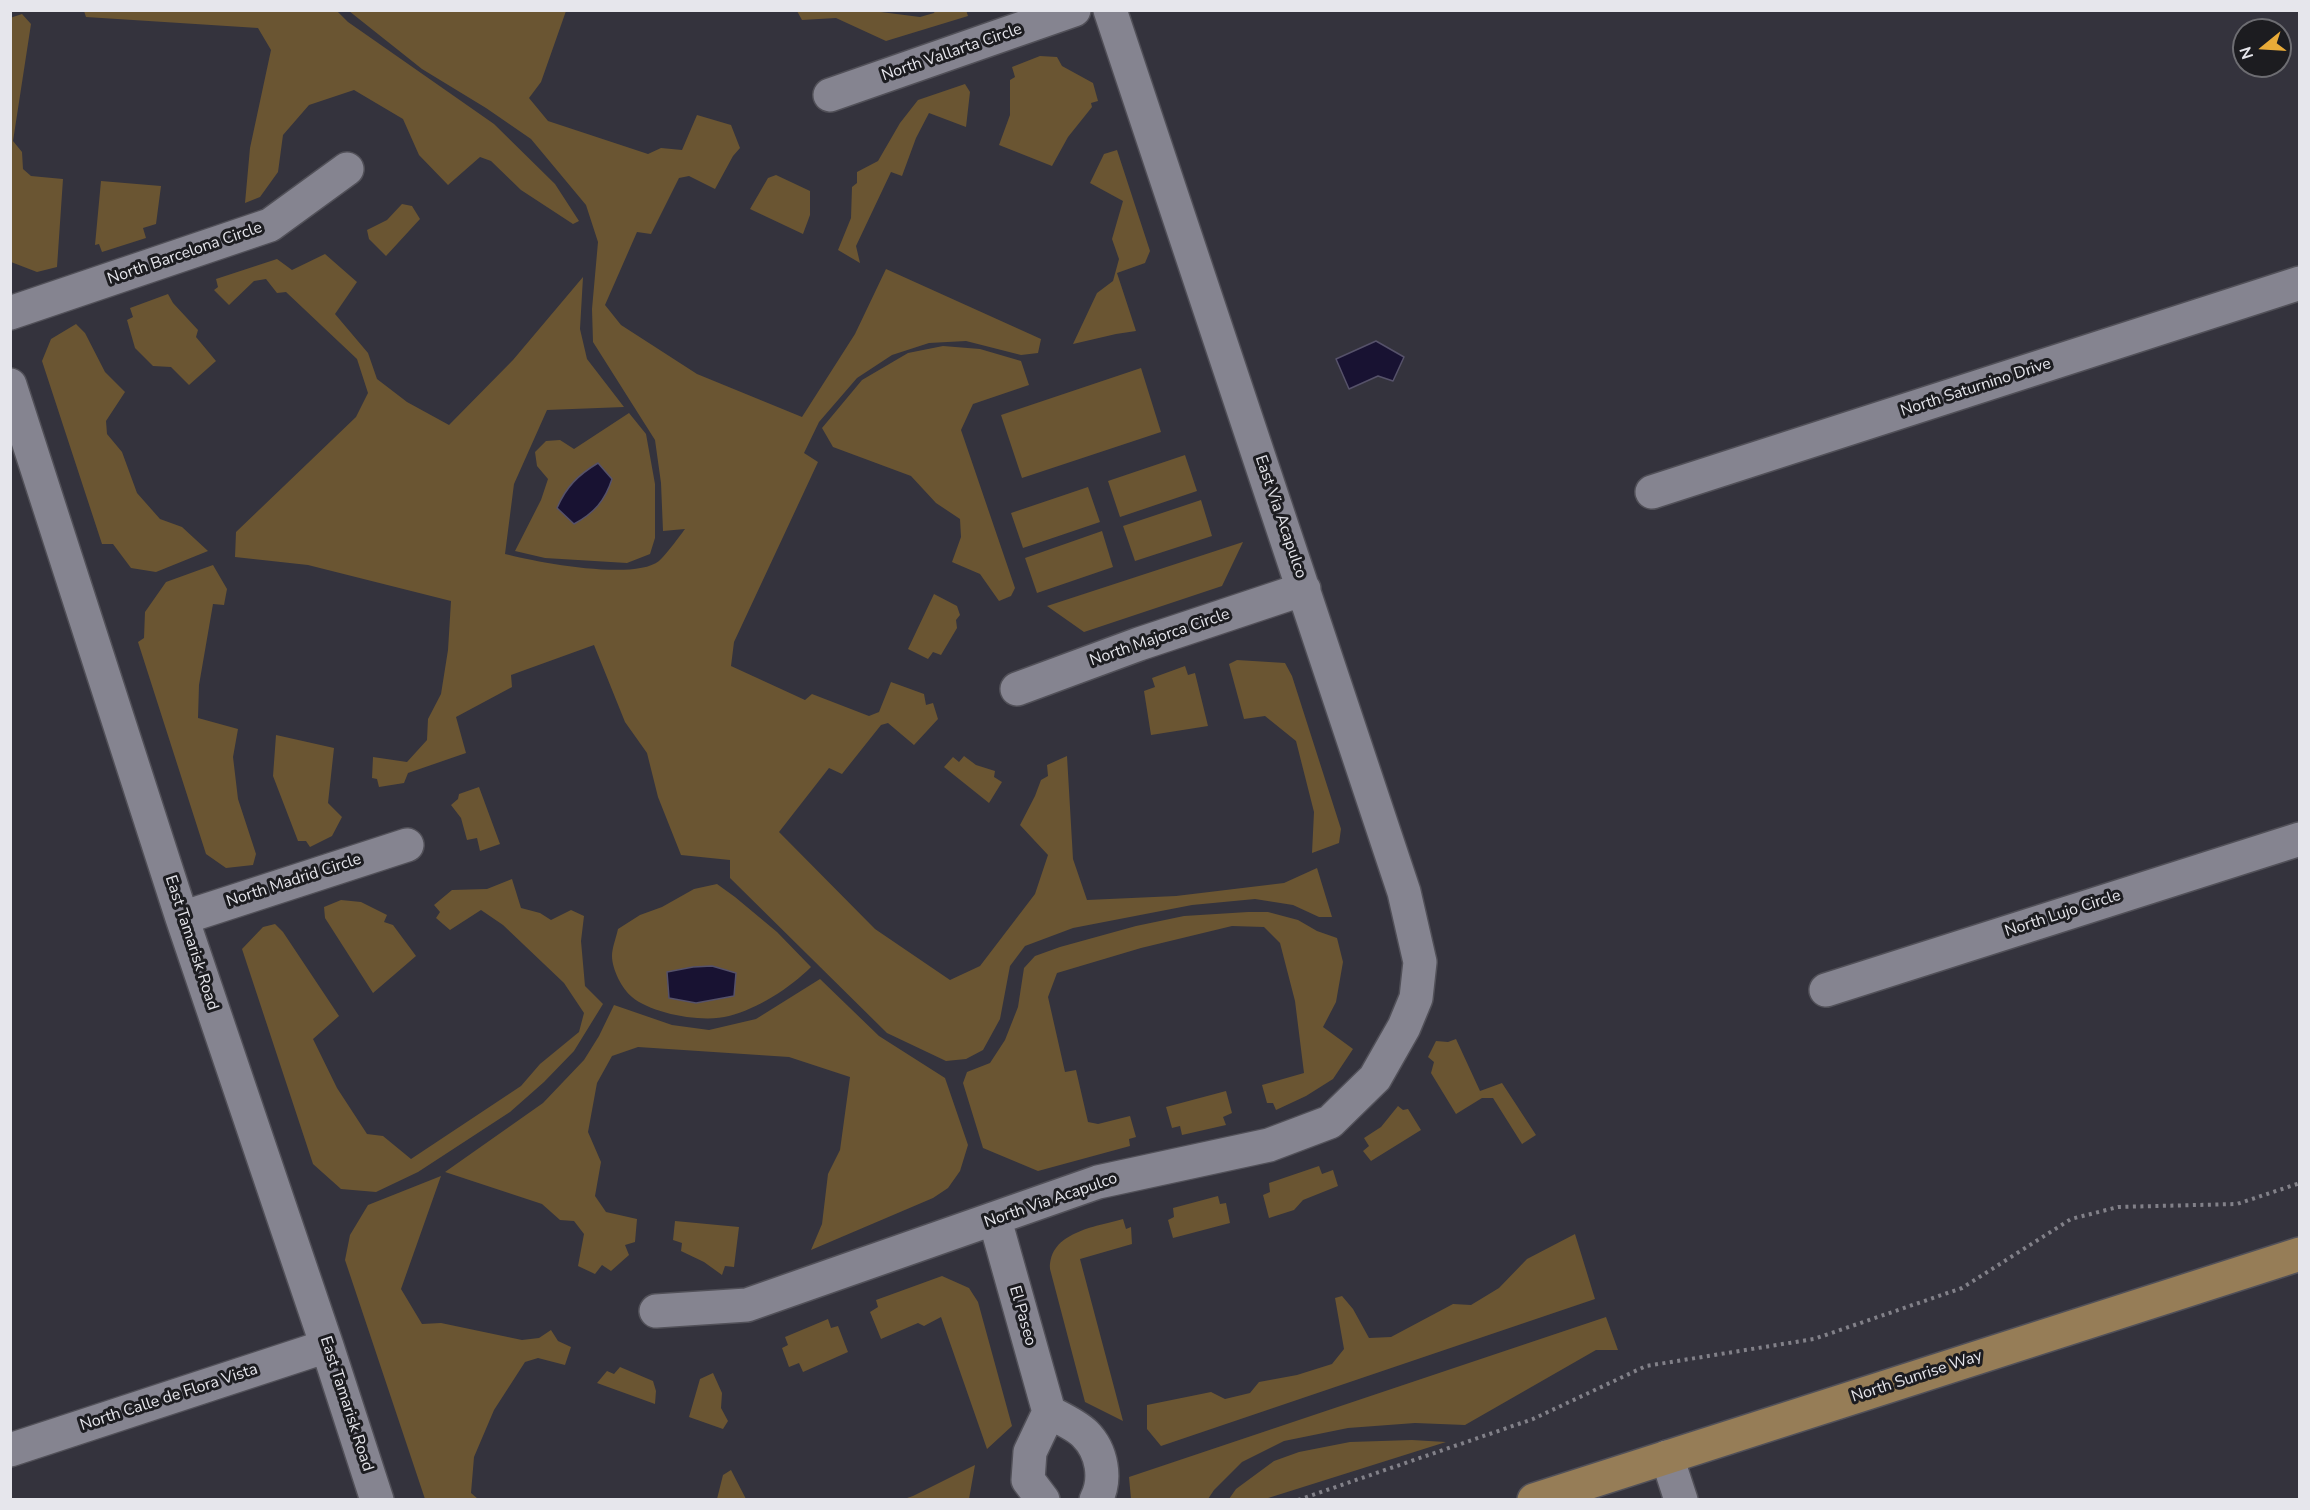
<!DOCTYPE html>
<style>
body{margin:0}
#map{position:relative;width:2310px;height:1510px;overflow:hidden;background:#34333d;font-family:"Nunito Sans",sans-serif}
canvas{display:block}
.frame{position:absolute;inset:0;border:12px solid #e6e6ec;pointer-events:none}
.north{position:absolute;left:2232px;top:18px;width:60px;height:60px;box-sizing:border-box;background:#1c1c20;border:2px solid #6d6d72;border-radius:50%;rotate:252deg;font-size:16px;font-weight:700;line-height:24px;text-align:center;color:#e6e6ec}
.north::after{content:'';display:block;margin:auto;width:21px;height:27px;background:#e9ab38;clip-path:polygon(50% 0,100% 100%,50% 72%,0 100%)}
</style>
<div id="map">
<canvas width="2310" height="1510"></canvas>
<div class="frame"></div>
<div class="north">N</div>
</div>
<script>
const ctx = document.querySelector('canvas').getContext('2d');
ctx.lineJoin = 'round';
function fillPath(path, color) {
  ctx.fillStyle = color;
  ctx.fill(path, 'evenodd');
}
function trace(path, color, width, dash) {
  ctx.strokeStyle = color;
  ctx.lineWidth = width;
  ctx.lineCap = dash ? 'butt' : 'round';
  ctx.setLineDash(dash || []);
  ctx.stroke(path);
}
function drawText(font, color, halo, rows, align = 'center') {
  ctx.font = font + ' "Nunito Sans",sans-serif';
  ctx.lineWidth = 6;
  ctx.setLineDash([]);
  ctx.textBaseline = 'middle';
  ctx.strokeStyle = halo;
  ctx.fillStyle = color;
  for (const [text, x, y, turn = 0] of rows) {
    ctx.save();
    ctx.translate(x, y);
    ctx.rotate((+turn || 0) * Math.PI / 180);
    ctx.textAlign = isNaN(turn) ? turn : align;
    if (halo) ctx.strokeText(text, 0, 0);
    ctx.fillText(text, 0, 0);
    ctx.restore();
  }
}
fillPath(new Path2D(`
 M966 10 968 16 886 41 836 18 802 20 797 11H873L920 17 934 13 935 11Z
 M84 11H337L348 22 494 124 555 184 579 221 573 224 521 190 491 161 480 157 448 185 419 155 403 119 354 90 309 105 283 135 278 172 260 197 245 203 250 148 271 50 258 28 86 17Z
 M349 11H566L541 82 529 98 548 121 648 154 661 148 682 150 697 115 731 125 740 148 733 156 715 189 689 176 679 178 651 234 637 232 605 305 621 325 697 374 802 417 855 334 886 269 1041 339 1038 353 1021 355 966 341 929 343 892 355 857 378 819 422 804 453 818 462 734 642 731 666 805 700 812 694 869 716 879 712 891 682 924 694 926 705 933 703 938 719 914 745 888 723 881 725 842 774 829 768 779 832 875 929 950 980 980 966 1035 894 1048 855 1020 825 1035 796 1041 780 1048 776 1047 765 1067 756 1073 859 1087 900 1176 896 1284 883 1317 868 1332 917H1319L1293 905 1255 899 1192 905 1073 928 1025 946 1010 966 1000 1019 983 1050 966 1059 946 1061 887 1033 730 878V860L681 855 658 797 647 753 625 722 594 645 511 675 512 687 456 717 466 753 408 773 404 783 379 787 377 779 372 778 373 757 407 762 427 740 428 719 441 694 448 650 451 601 308 565 235 557 236 532 356 417 368 393 357 359 286 292 277 293 266 279 254 281 229 305 214 290 218 287 216 279 277 259 292 270 325 254 357 282 335 314 368 353 377 379 407 402 449 425 513 360 583 277 580 329 587 359 624 407 547 410 514 484 505 554C536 562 634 581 659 561 666 555 679 537 685 529L663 531 661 483 655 440 593 342 592 309 598 242 586 205 531 139 486 108 422 69Z
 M22 14 31 24 13 141 22 152 23 169 31 176 63 179 57 267 37 272 11 262 10 18Z
 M1040 56 1057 57 1062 66 1093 83 1098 101 1091 103 1092 107 1068 137 1052 166 999 145 1010 115V80L1015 77 1012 67Z
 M965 84 970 92 966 127 929 113 916 138 902 176 891 172 856 246 860 263 838 250 851 218 852 187 857 183V172L878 161 900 123 918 100Z
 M1117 150 1150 251 1145 263 1117 273 1136 331 1116 334 1073 344 1097 293 1113 281 1119 259 1112 239 1123 201 1090 183 1104 154Z
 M776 175 810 191V215L803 234 750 209 768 178Z
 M101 181 161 186 156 224 143 228 146 238 102 252 99 244 95 245Z
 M402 204 412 206 420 219 386 256 369 239 367 230 387 220Z
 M168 294 173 303 198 330 196 337 216 361 189 385 171 367 153 366 135 348 127 320 133 317 130 308Z
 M76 324 85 333 105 372 125 392 106 421 107 434 122 452 137 493 160 519 182 527 208 551 156 572 131 568 113 544H102L42 361 51 339Z
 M943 346 980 349 1021 361 1029 385 973 404 961 430 1015 588 1011 596 999 601 980 574 952 562 961 537 960 519 936 503 911 476 833 447 822 428 862 380 908 353Z
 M1141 368 1161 432 1022 478 1001 415Z
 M629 413 646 434 655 484V538L650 554 627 563 545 558 515 551 541 500 548 479 537 466 535 452 546 441 560 440 574 449Z
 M1185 455 1197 491 1120 517 1108 481Z
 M1088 487 1100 522 1023 548 1011 513Z
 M1201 500 1212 536 1135 561 1123 526Z
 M1102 531 1113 567 1037 593 1025 558Z
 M1243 542 1222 586 1084 632 1047 606Z
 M213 565 227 589 224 605 213 604 199 685 198 718 238 729 233 757 238 799 256 854 253 865 226 868 206 854 138 642 144 638 145 612 166 582Z
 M934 594 957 606 960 615 956 620 957 628 941 655 933 652 928 659 908 649Z
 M1237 660 1285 663 1292 676 1341 829 1339 843 1312 853 1314 812 1296 741 1265 716 1244 719 1229 664Z
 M1185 666 1188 675 1195 673 1208 726 1151 735 1144 691 1155 687 1152 678Z
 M276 735 334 748 328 803 342 817 332 836 310 847 306 841H298L273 776Z
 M964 756 976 765 995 771 994 777 1002 782 989 803 944 767 953 757 959 762Z
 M479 787 500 844 480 851 477 838 467 840 461 818 451 805 458 799 459 794Z
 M512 879 521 908 540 913 551 920 571 910 584 916 581 941 585 986 603 1004 574 1051 544 1082 510 1112 418 1172 376 1192 341 1189 313 1164 242 949 263 927 275 924 283 932 339 1016 313 1039 337 1088 367 1134 383 1136 411 1159 521 1086 540 1064 579 1032 584 1013 564 983 503 925 481 910 450 930 436 918 440 912 434 905 452 890 487 889Z
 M717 884 735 897 777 932 811 967C790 988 757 1009 729 1016 703 1023 652 1014 632 997 622 989 612 969 612 956 612 948 616 938 618 929L640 915 662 907 694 889Z
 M341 900 361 902 387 915 384 922 393 925 416 956 373 993 325 918 324 907Z
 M1248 912H1268L1298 920 1317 931 1337 938 1343 962 1336 1002 1323 1027 1353 1049 1333 1079 1306 1096 1276 1110 1273 1103H1267L1262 1085 1304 1073 1295 1001 1280 943 1264 927 1232 926 1141 948 1057 973 1048 997 1065 1072 1076 1070 1088 1122 1098 1124 1130 1116 1136 1137 1129 1139 1130 1146 1038 1171 983 1148 963 1083 967 1072 990 1063 1005 1040 1018 1007 1024 968 1035 956 1060 947 1136 926 1184 916Z
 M820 979 879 1036 945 1078 968 1145 960 1171 948 1188 933 1198 811 1250 822 1224 828 1174 840 1150 850 1077 789 1057 638 1047 612 1056 597 1083 588 1132 601 1162 595 1196 606 1212 637 1219 635 1242 625 1245 629 1255 611 1271 602 1265 595 1274 578 1266 584 1234 574 1221 560 1220 542 1204 445 1172 543 1103 584 1060 599 1036 614 1005 672 1025 709 1030 756 1019Z
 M1456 1039 1480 1091 1502 1083 1536 1135 1522 1144 1493 1098H1482L1456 1114 1431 1073 1434 1062 1428 1057 1436 1041 1448 1042Z
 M1226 1091 1232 1113 1223 1117 1226 1125 1182 1135 1180 1126 1172 1128 1166 1107Z
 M1398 1106 1403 1110 1408 1109 1421 1130 1371 1161 1363 1151 1369 1146 1364 1138 1381 1127Z
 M1319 1166 1322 1174 1333 1170 1338 1186 1303 1200 1294 1210 1269 1218 1263 1195 1270 1192 1269 1183Z
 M441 1176 401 1289 422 1324 441 1323 522 1340 539 1338 551 1330 558 1341 571 1347 565 1365 538 1358 525 1362 494 1410 474 1457 471 1493 478 1499H425L345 1260 350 1235 368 1205Z
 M1218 1196 1220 1204 1226 1203 1230 1223 1173 1238 1168 1220 1174 1217 1173 1208Z
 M1123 1219 1126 1229 1131 1227 1132 1244 1080 1259 1123 1421 1085 1402 1050 1269C1049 1232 1095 1227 1123 1219Z
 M675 1221 739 1227 734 1267 725 1266 722 1275 704 1262 681 1251 682 1243 673 1240Z
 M1575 1234 1595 1299 1161 1446 1147 1429V1405L1211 1392 1225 1399 1250 1393 1259 1382 1297 1375 1332 1364 1344 1349 1335 1298 1342 1296 1353 1309 1369 1338 1391 1337 1453 1304 1471 1305 1499 1288 1527 1259Z
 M942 1276 969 1288 978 1302 1012 1426 987 1449 941 1317 924 1326 918 1323 881 1339 870 1312 878 1307 876 1300Z
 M1606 1317 1618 1350H1596L1465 1425 1415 1423 1348 1428 1284 1441 1242 1462 1214 1490 1208 1499H1131L1129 1477Z
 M828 1319 831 1328 838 1326 848 1352 803 1372 799 1363 789 1367 782 1348 788 1345 785 1337Z
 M620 1367 653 1381 656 1391 655 1404 597 1383 607 1371 614 1374Z
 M713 1373 722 1393 721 1408 728 1421 723 1429 689 1417 700 1379Z
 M1412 1440 1446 1442 1265 1499H1229L1236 1489 1274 1461 1299 1452 1350 1442Z
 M975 1465 969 1499H904L913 1496Z
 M731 1470 746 1499H717L723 1475Z`), '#6a5532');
const water = new Path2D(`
 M1376 341 1404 357 1393 381 1378 376 1349 389 1336 359Z
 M598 463 612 479C605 501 594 513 574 524L557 508C566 487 578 475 598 463Z
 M712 966 736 973 734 996 696 1003 669 998 667 972 693 967Z`);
fillPath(water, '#181232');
trace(water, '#56526a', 1.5);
const minor = new Path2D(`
 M830 95 1074 10
 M10 313 270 225 347 169
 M10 385 182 918 327 1346 377 1500
 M1652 492 2300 283
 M1017 689 1139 644 1304 589
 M182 918 407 845
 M1826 990 2300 839
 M995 1220 1049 1412 1030 1452 1028 1480 1043 1500
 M656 1311 747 1305 1098 1182 1269 1145 1330 1122 1375 1078 1404 1027 1416 998 1420 962 1404 892 1110 10
 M1049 1412C1060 1418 1076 1425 1085 1434 1102 1451 1107 1479 1096 1500
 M10 1450 327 1346
 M1667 1457 1681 1500`);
const major = new Path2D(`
 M1534 1500 2300 1254`);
trace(minor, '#515058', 36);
trace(major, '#515058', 36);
trace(new Path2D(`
 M1298 1500 1533 1419 1646 1366 1814 1339 1962 1288 2071 1219 2118 1207 2237 1204 2300 1183`), '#828189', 4, [3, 4.5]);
trace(minor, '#858490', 33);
trace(major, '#967d57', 33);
drawText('16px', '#e6e6ec', '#1c1c20', [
 ["North Vallarta Circle",952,53,-19],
 ["North Barcelona Circle",185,254,-19],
 ["North Saturnino Drive",1976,388,-18],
 ["East Via Acapulco",1280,517,71],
 ["North Majorca Circle",1160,638,-19],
 ["North Madrid Circle",294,881,-18],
 ["North Lujo Circle",2063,914,-18],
 ["East Tamarisk Road",191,943,72],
 ["North Via Acapulco",1051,1201,-19],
 ["El Paseo",1022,1316,74],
 ["North Sunrise Way",1917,1377,-18],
 ["North Calle de Flora Vista",169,1398,-18],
 ["East Tamarisk Road",346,1404,72]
]);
</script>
